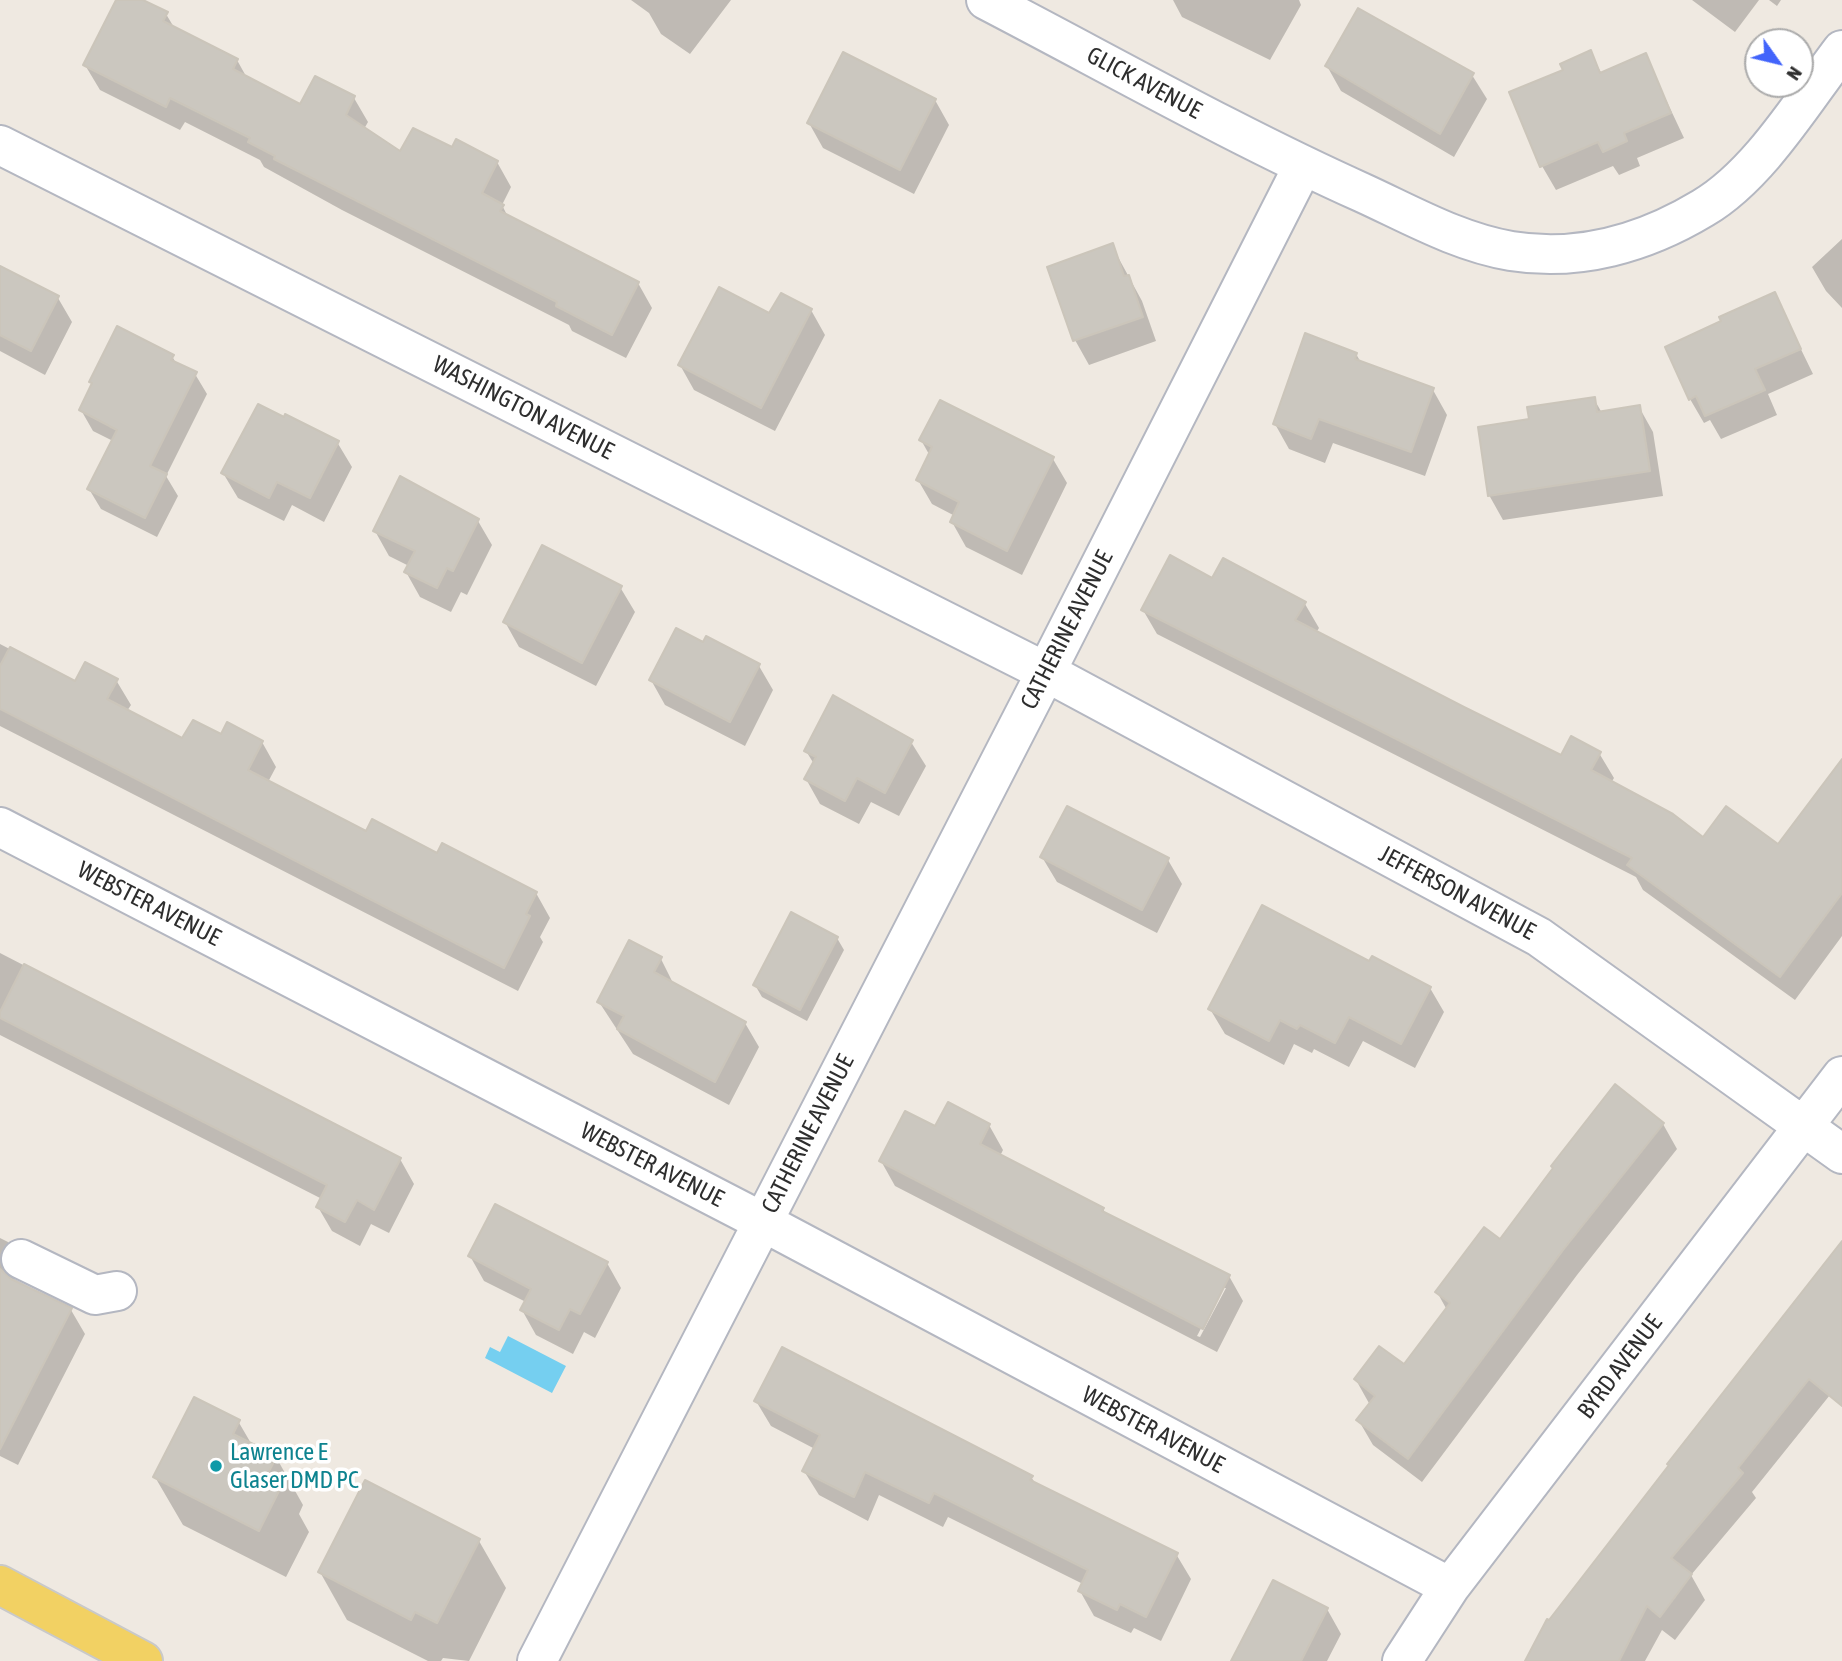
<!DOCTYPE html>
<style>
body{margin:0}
#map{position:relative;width:1842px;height:1661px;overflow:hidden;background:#efe9e1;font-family:"Asap Condensed",sans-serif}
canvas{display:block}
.north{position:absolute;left:1744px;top:28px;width:70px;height:70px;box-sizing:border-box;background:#fff;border:2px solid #ababab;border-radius:50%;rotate:124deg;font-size:19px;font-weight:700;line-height:28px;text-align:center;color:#2e2e2e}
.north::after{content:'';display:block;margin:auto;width:24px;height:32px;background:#4264fb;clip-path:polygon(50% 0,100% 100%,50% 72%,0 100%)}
</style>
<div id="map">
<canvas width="1842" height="1661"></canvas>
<div class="north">N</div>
</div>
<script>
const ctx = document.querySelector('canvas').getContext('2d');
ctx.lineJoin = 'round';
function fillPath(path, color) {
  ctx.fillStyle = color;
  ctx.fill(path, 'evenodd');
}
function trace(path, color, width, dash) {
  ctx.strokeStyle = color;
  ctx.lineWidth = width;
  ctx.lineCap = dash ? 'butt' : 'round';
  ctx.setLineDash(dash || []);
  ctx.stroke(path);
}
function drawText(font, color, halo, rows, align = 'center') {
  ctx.font = font + ' "Asap Condensed",sans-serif';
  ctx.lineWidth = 7;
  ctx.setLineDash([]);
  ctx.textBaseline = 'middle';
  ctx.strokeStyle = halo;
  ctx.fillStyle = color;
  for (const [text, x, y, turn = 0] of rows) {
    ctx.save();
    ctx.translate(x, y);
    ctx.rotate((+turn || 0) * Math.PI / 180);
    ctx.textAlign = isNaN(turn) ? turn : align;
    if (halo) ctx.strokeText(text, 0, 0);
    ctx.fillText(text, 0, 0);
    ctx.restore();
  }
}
fillPath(new Path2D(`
 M508 1336 566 1366 552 1393 485 1358 490 1347 500 1352Z`), '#75cff0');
fillPath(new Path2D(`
 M123 0H139L166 14 175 29 237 60 247 78 301 106 354 98 368 122 364 129 401 154 453 150 497 162 511 187 502 205 508 217 638 283 652 308 626 358 572 331 569 325 342 210 264 167 260 160 185 122 180 130 100 90 85 65Z
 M631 0H731L690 54 661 34 649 13Z
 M1173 0H1299L1301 5 1270 60 1182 17Z
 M1692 0H1759L1735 32Z
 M1769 0H1781L1777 6Z
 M1590 53 1602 74 1645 55 1684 138 1637 158 1640 166 1619 175 1613 166 1556 190 1542 166 1565 71Z
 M1327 66 1472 75 1487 99 1454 157 1341 91Z
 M935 100 949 125 914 194 823 148 809 123Z
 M1842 239V308L1826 291 1812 267Z
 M1112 246 1142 301 1156 341 1089 365 1075 340 1049 268Z
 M0 273 58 298 72 322 45 375 0 351Z
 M1774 294 1813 374 1768 394 1777 415 1721 439 1710 420 1704 423 1690 399 1724 322Z
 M811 310 825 335 775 431 694 390 680 365 770 315Z
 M1356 354 1362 364 1433 390 1447 415 1425 476 1333 443 1325 463 1289 449 1275 424Z
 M172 356 177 365 195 374 207 394 166 476 178 496 157 537 101 509 89 489 113 441 93 431 81 410 93 386 91 382Z
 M1594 399 1602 413 1639 407 1653 432 1663 496 1503 520 1489 495 1531 420Z
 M921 440 1053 459 1067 483 1022 575 966 547 952 522 955 516 932 504 918 480 930 456Z
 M337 442 352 467 324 522 292 505 284 521 238 498 223 473Z
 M401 478 478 521 492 545 467 595 461 592 451 612 420 597 406 572 409 566 389 556 375 531Z
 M1213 580 1305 604 1319 628 1316 633 1562 757 1599 753 1614 778 1611 783 1704 839 1779 847 1842 772V936L1795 1000 1643 890 1636 877 1157 634 1143 610Z
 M620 587 635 612 596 686 519 647 505 622Z
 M0 644 75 683 116 680 131 705 127 711 183 741 222 736 262 742 276 767 268 782 367 833 536 893 550 918 540 937 543 942 518 991 0 726Z
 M759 666 773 690 745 746 665 705 651 680Z
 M911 742 926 766 899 816 871 802 859 824 820 804 806 779 814 764 806 751Z
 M1042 857 1168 860 1182 884 1157 933 1057 882Z
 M837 938 844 950 807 1021 762 997 755 985Z
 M0 953 400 1159 414 1184 389 1233 371 1224 360 1246 332 1231 318 1207 322 1199 0 1035Z
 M661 959 674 985 745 1023 759 1047 729 1105 633 1054 599 1002Z
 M1370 963 1430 988 1444 1012 1415 1068 1363 1041 1349 1067 1314 1049 1312 1053 1294 1044 1284 1065 1225 1034 1210 1009Z
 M1663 1124 1677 1149 1577 1275 1422 1482 1373 1445 1359 1421 1370 1405 1356 1380 1404 1367 1447 1310 1437 1292 1500 1241Z
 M989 1125 1003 1150 1000 1156 1103 1209 1106 1214 1229 1276 1243 1301 1217 1352 895 1186 881 1161 936 1128ZM1222 1288H1226L1200 1337 1197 1336Z
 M0 1238 8 1242 22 1267 14 1279 71 1310 85 1334 18 1465 0 1456Z
 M470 1256 607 1263 621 1288 595 1338 584 1332 573 1354 536 1335 522 1310 526 1302 484 1281Z
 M1842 1256V1380L1752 1492 1756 1498 1691 1575 1705 1600 1675 1640 1662 1630 1645 1661H1527L1550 1623Z
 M756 1401 1031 1477 1036 1484 1176 1554 1191 1579 1161 1641 1134 1628 1131 1633 1094 1616 1080 1591 1083 1584 948 1517 943 1527 879 1495 868 1521 819 1495 804 1471 815 1449 771 1426Z
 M238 1421 252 1445 276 1457 303 1505 299 1514 309 1532 286 1577 183 1525 155 1477Z
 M479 1541 506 1588 469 1661 443 1658 441 1661H428L347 1620 320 1572Z
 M1327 1609 1341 1634 1327 1661H1233Z`), '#0003');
const building = new Path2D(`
 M116 0H143L168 12 163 21 238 59 233 69 300 104 315 76 355 96 346 115 400 151 413 128 452 147 456 139 498 161 482 193 504 205 500 211 639 282 612 335 556 306 557 302 274 159 275 156 248 142 250 138 170 98 166 107 83 65Z
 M1358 8 1474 73 1440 134 1325 66Z
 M1591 50 1600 73 1646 53 1671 113 1624 133 1627 141 1603 152 1598 142 1540 167 1509 92 1563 70 1560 64Z
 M843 52 936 99 900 170 807 123Z
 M1113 243 1124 276 1129 275 1143 317 1073 341 1047 267Z
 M0 266 59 296 31 351 0 335Z
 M719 287 769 313 781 293 812 309 761 408 678 365Z
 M1775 292 1801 349 1755 369 1765 390 1705 416 1696 396 1689 400 1665 347 1721 321 1719 317Z
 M117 326 174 355 171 360 197 372 150 466 167 474 145 518 87 489 117 430 79 410 92 383 89 382Z
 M1305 333 1357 353 1355 359 1434 388 1411 452 1319 419 1311 439 1273 424Z
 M1595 397 1597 412 1640 405 1650 471 1488 496 1478 427 1529 419 1527 407Z
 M940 400 1054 457 1007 551 950 522 959 502 916 480 932 447 919 440Z
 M258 404 284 417 285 414 339 441 310 498 277 482 269 498 221 473Z
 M400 476 479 519 453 571 447 568 437 588 404 572 415 551 373 531Z
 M542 545 622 586 582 663 503 622Z
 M1170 555 1212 578 1223 558 1306 602 1295 620 1464 707 1561 755 1571 736 1601 752 1591 770 1673 814 1703 837 1726 806 1778 844 1842 759V893L1780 977 1627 865 1632 858 1141 610Z
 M676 628 703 642 706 636 760 664 730 722 649 680Z
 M10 647 75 681 85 662 118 679 107 699 182 738 193 720 221 734 227 722 263 741 248 770 366 831 372 819 437 853 442 843 537 892 526 914 530 916 504 968 0 709V666Z
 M833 695 913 740 885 793 857 778 845 801 804 779 816 757 804 751Z
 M1067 806 1169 858 1142 910 1040 857Z
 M1262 905 1369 961 1372 956 1431 987 1401 1044 1349 1017 1335 1043 1300 1025 1297 1029 1280 1020 1269 1041 1208 1009Z
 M791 912 838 937 800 1010 753 985Z
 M629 940 662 957 654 972 746 1022 715 1082 617 1029 624 1016 597 1002Z
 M24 964 401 1158 374 1210 357 1200 345 1222 316 1207 327 1185 0 1018V1012Z
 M1615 1084 1664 1123 1563 1250 1408 1459 1356 1420 1375 1396 1354 1379 1379 1346 1404 1364 1450 1303 1435 1292 1484 1227 1500 1239 1553 1168 1551 1166Z
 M948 1102 990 1124 980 1144 1104 1208 1102 1211 1230 1275 1203 1329 879 1161 905 1111 935 1126Z
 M495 1204 608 1262 580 1314 570 1309 559 1330 520 1310 531 1289 468 1256Z
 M1842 1241V1406L1809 1379 1738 1468 1743 1473 1671 1558 1692 1574 1660 1617 1647 1606 1619 1661H1525L1547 1619 1549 1620 1669 1465 1667 1464Z
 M0 1269 11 1279 72 1308 0 1449Z
 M782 1347 1033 1476 1030 1480 1178 1553 1146 1617 1120 1604 1117 1610 1078 1591 1088 1570 934 1493 929 1503 865 1472 854 1497 802 1471 820 1435 754 1401Z
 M194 1397 240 1420 233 1434 277 1456 267 1475 283 1483 259 1531 153 1477Z
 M365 1480 480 1539 437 1623 415 1612 411 1620 318 1572Z
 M1273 1580 1328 1608 1301 1661H1231Z`);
fillPath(building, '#cbc7bf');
trace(building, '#cbc5ba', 2);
const minor = new Path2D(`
 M986 0C1111 65 1234 135 1363 193 1411 215 1458 242 1511 251 1579 262 1645 243 1703 208 1759 175 1803 101 1842 50
 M0 145 1046 672 1539 937 1842 1154
 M0 827 763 1222 1450 1587
 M21 1259 95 1295 117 1291
 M537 1661 1046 672 1303 166
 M1402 1661 1450 1587 1842 1076`);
const major = new Path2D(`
 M0 1585 143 1661`);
trace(minor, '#b4b7c1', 42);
trace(major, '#c9c9c9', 42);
trace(minor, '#fff', 38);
trace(major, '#f2d163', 38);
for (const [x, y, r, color] of [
 [216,1466,7,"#0f9aa8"]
]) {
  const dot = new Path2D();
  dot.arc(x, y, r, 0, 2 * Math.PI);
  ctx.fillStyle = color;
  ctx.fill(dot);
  trace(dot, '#fff', 2.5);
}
drawText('24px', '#2e2e2e', '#fff', [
 ["GLICK AVENUE",1144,83,28],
 ["WASHINGTON AVENUE",523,408,27],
 ["CATHERINE AVENUE",1067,630,-63],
 ["JEFFERSON AVENUE",1457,893,28],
 ["WEBSTER AVENUE",149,904,27],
 ["CATHERINE AVENUE",808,1134,-63],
 ["WEBSTER AVENUE",652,1165,27],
 ["BYRD AVENUE",1620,1367,-53],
 ["WEBSTER AVENUE",1153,1430,28]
]);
drawText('24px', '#0d838f', '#fff', [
 ["Lawrence E",230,1452],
 ["Glaser DMD PC",230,1480]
], 'left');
</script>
